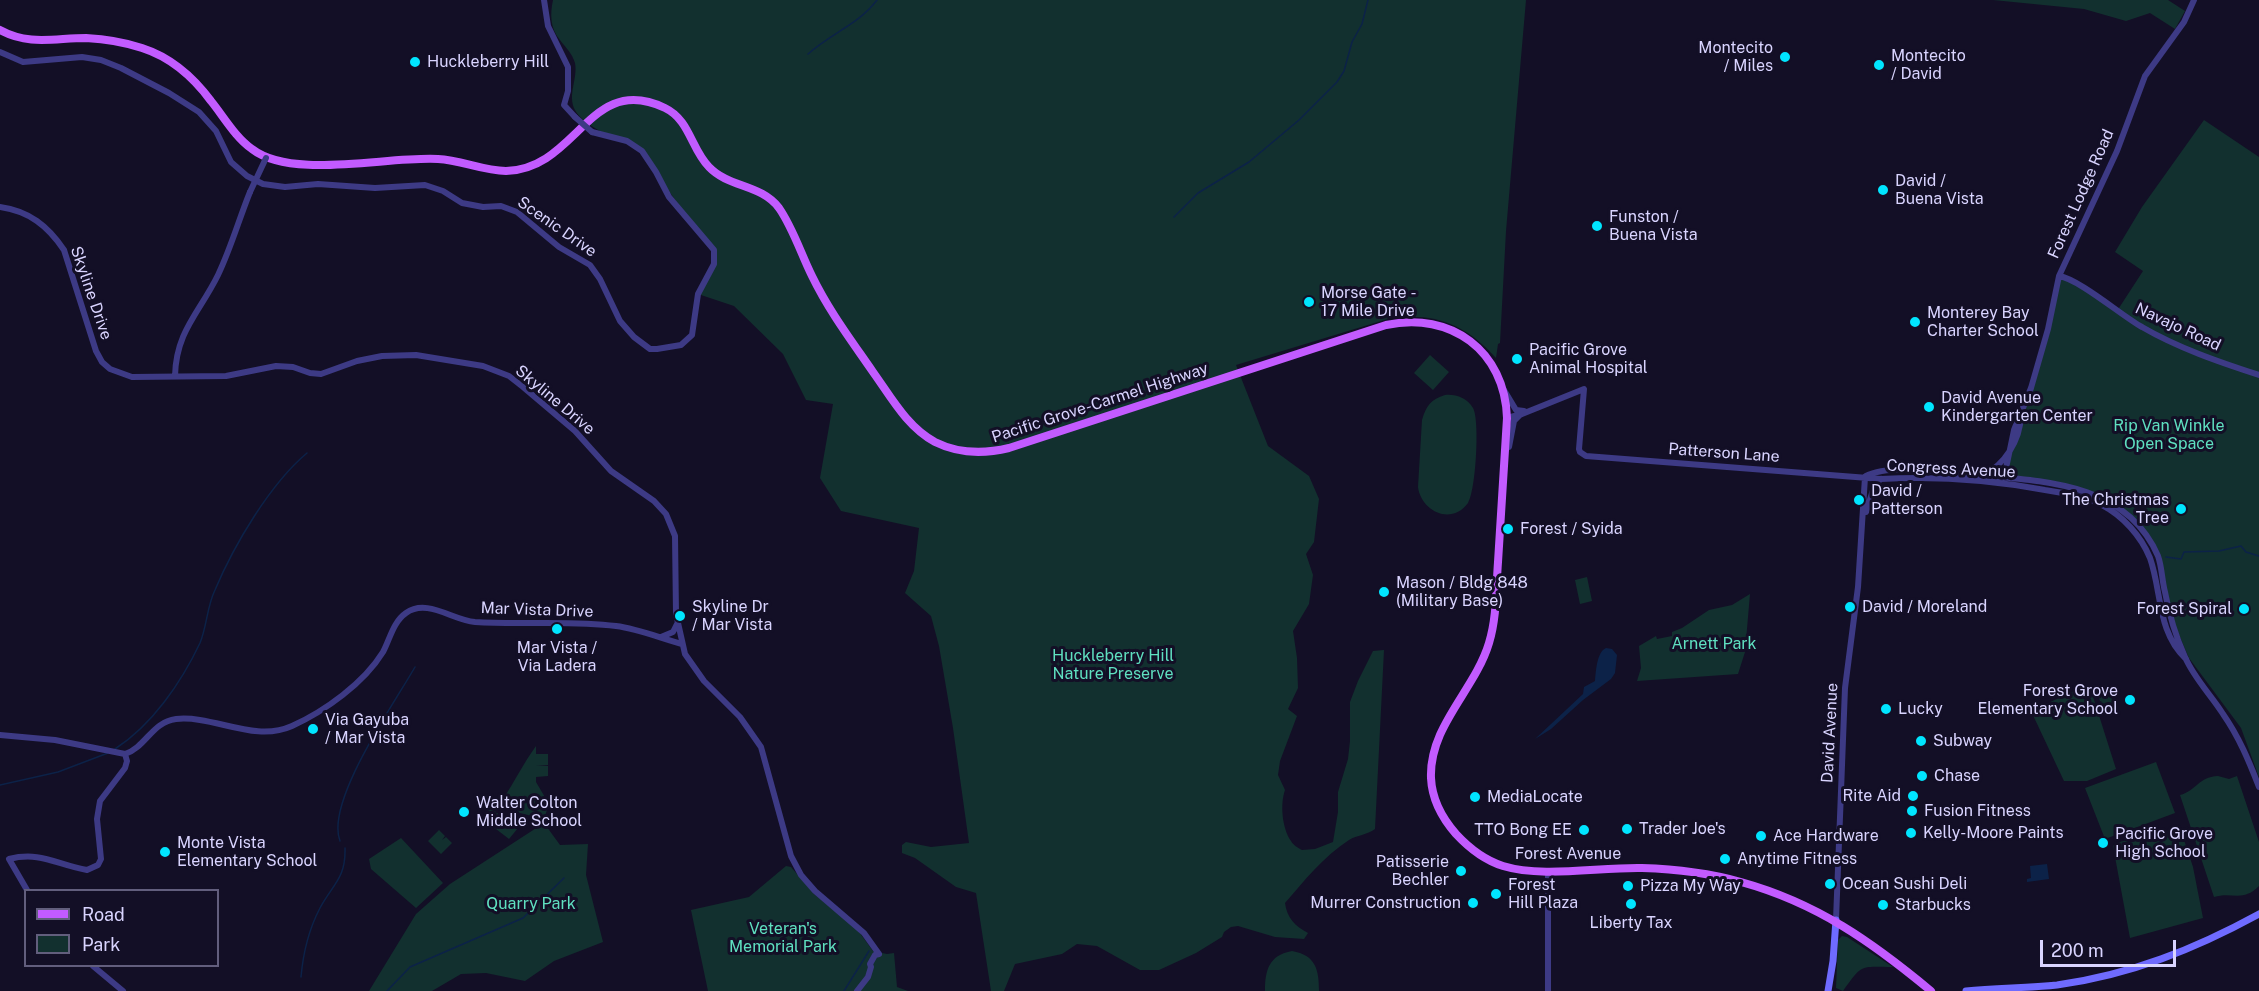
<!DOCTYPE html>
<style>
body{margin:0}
#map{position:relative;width:2259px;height:991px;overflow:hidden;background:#130f26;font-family:"Public Sans",sans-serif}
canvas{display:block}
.legend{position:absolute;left:24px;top:889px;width:195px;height:78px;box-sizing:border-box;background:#130f26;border:2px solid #625e7d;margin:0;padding:8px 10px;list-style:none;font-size:18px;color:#d9d4ff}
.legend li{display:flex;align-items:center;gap:12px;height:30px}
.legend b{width:30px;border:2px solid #625e7d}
.scale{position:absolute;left:2040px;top:940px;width:136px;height:27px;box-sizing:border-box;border:3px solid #d9d4ff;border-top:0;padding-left:8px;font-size:18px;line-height:21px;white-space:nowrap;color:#d9d4ff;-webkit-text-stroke:4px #130f26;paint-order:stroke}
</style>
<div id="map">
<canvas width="2259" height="991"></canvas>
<ul class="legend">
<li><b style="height:8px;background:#c25bff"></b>Road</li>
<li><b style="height:16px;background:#12302f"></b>Park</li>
</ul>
<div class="scale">200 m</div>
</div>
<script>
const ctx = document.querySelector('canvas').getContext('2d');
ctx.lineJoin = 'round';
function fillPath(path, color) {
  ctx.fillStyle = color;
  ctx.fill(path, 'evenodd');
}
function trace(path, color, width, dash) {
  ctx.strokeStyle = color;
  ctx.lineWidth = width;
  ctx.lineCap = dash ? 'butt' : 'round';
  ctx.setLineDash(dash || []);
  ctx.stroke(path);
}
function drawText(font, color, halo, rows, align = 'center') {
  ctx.font = font + ' "Public Sans",sans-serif';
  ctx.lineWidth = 6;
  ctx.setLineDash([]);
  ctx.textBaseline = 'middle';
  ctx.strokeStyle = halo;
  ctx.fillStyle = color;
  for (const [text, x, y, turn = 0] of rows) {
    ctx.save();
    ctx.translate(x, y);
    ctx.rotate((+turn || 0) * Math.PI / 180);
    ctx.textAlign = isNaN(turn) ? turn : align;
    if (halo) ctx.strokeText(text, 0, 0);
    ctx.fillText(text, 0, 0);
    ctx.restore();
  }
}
fillPath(new Path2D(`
 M553 0H1526L1506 231 1500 343 1498 344 1496 358C1465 324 1436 313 1391 318L1236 365 1268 446 1309 476 1319 499 1314 542 1306 554 1313 575 1309 604 1293 631 1297 658 1298 688 1288 709 1297 716 1280 761 1278 775 1285 790C1280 804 1282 828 1291 841 1293 845 1298 848 1302 850L1315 849 1333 842 1338 812V792L1348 759 1350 741V702L1358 681 1373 651 1384 650 1375 829C1367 835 1357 835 1349 840 1324 856 1304 881 1285 903 1287 918 1295 926 1308 933L1304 939 1275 937 1238 926 1231 927 1224 932 1222 937 1196 953 1159 970H1140L1097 946 1077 944 1062 954 1015 964 1004 991H991L976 893 956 887 915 858 902 853V845L906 842 931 847 969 843 953 728 939 646 931 616 905 593 914 571 919 528 841 511 820 478 833 404 806 400 783 354 734 306 698 294 715 255 637 147 598 135 600 131C591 126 579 118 575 110 567 95 578 79 575 63 572 53 566 48 560 40 550 28 550 14 553 0Z
 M1993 0H2168L2185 11 2175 29 2150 13 2126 21 2084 9Z
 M2204 120 2259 157V777L2241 728 2189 658 2176 628 2160 564 2146 535 2107 500 2019 477 2008 467 2022 412 2031 388 2059 276 2066 277 2117 311 2143 271 2115 252 2142 207Z
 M1430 355 1449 372 1433 390 1414 373Z
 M1445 395C1456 394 1467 398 1473 408 1480 420 1476 491 1468 503 1451 526 1421 511 1418 487L1422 420C1426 406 1431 399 1445 395Z
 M1587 577 1592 601 1580 604 1575 580Z
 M1750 594 1745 652 1738 674 1637 681 1641 668 1639 646 1656 636 1657 639 1672 636V632L1682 628 1709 610 1732 605Z
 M2089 684 2116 769 2087 781H2064L2031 711Z
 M2108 684 2116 711 2110 713 2108 705 2101 707 2100 702 2102 701H2100L2095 688Z
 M536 746V754H548V765H536L548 766V776L536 777V782L549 804 544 819 520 813 504 803 503 799C515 781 523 764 536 746Z
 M2156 762 2175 813 2105 839 2085 788Z
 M2218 776 2229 779 2237 776 2259 842V886C2242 903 2232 891 2214 897L2180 795C2196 791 2198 777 2218 776Z
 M490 807 496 812 495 815 497 813 504 817 495 829 481 819Z
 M504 818 518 828 509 839 496 829Z
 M544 823 560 845 588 844 586 875 603 942 554 961 525 981 486 973 461 974 432 991H369L416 914 450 884Z
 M2180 828 2193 867 2203 918 2130 938 2113 846 2115 843Z
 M439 830 445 836 442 840 446 837 452 843 441 854 428 841Z
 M401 838 443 883 416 908 371 869 369 859Z
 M786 866 791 867 814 894 857 929 873 951 887 954 894 953 897 987 908 991H708L691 910 749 897Z
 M1842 936 1847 937 1893 967C1860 967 1863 963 1843 991L1836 988 1838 940Z
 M1292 951C1316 955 1319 970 1319 991H1265C1265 970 1269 955 1292 951Z`), '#12302f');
fillPath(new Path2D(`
 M1606 648 1612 649 1617 655 1615 673 1611 679 1583 700 1551 729 1535 739 1583 694 1584 687 1595 681C1596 670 1597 652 1606 648Z
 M2047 864 2049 879 2027 882V879L2031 878 2030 866Z`), '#0c2248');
trace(new Path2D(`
 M808 54C831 33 858 25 877 0
 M1174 217 1198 193 1249 162 1299 120 1337 82 1344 71 1352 42 1362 24 1368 0
 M2166 557 2181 559 2184 552 2219 551 2241 546 2246 552 2259 556
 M115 749C152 725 181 683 200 643 207 626 207 606 215 590 234 545 270 484 307 453
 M0 785 58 772 108 753
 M340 841C325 802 394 704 415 667
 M301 977C303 954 309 929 320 908 333 884 346 878 345 848
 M387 991 410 967 523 918 564 878
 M844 991 869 951`), '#0c2248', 1.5);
trace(new Path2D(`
 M544 0 548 26 568 67V91L564 105 575 117
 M0 52 23 62 82 57 101 60 121 68 169 93 199 112 216 131 231 162 247 176 263 184 285 187 318 184 375 188 425 185 443 191 462 203 483 207 501 206 517 212 559 247 590 265 600 279 620 321 634 337 650 349H657L681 345 692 335 698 294 714 264V250L669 197 656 172 642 151 627 141 592 132
 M0 207C29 211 48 226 64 250L96 351 102 362 110 369 132 377 226 376 276 366 293 367 310 373 321 374 357 361 382 356 416 355 483 366 509 376 523 387 575 431 611 471 654 501 666 514 675 536 676 614 685 654 704 681 740 717 761 747 791 856 801 875 815 891 864 933 879 954
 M2059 276C2079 279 2122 316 2142 327 2178 348 2219 362 2259 375
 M175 376C176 331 200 312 218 275 231 248 239 219 250 192
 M1504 390 1516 410 1524 411
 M1507 418 1522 414 1584 389 1579 449 1580 452 1586 456 1881 479C1935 476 1991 480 2045 490 2064 493 2084 496 2102 505 2123 516 2141 536 2150 558 2162 592 2157 632 2186 659
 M1509 447 1514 421 1520 415
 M1983 475C2005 465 2020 440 2021 416
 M1866 476C1890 463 1945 473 1974 475 2043 481 2126 482 2158 556 2162 567 2162 581 2165 592 2169 614 2176 637 2185 657 2194 678 2211 695 2223 714 2239 737 2249 761 2259 787
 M2004 478 2014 430 2031 388 2048 329 2059 276 2117 151 2145 76 2184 22 2194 0
 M1866 512 1875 484 1881 479
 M661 637 673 632 677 624
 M0 735 55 740 125 754
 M27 890 9 859C41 851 57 865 87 870L98 865 101 859 97 819 100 801 125 768 127 761 125 754C146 747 152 722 176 719 214 715 254 743 292 726 325 711 364 683 383 652 390 639 393 622 406 613 427 598 452 620 475 622 522 625 570 620 616 626 639 629 660 638 682 644
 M1836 920 1845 688 1858 587 1865 477
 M93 966 123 991
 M857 991 868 977 871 967 870 964 875 955 879 954
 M1548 991V871`), '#3d3a85', 6);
trace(new Path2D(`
 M1828 991 1833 961 1836 920
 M1966 991C1996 988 2027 988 2057 985 2130 975 2195 949 2259 914`), '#6f6bff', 7);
trace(new Path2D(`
 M0 30C29 46 55 38 86 38 105 39 124 42 142 48 170 57 194 78 211 101 224 117 235 137 252 149 292 180 387 156 438 159 461 160 483 171 506 171 578 169 589 72 665 108 690 120 691 149 709 167 729 188 761 184 779 208 793 228 801 254 812 276 829 311 851 340 873 372 891 397 907 427 935 442 959 454 984 454 1009 448L1386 325C1451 311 1505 351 1507 418 1504 466 1501 514 1498 562 1496 588 1497 617 1489 643 1475 690 1429 726 1431 778 1432 800 1442 818 1456 834 1469 848 1484 860 1503 866 1542 878 1599 867 1642 868 1675 869 1709 873 1741 882 1817 903 1872 942 1931 991`), '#c25bff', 8);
trace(new Path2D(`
 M575 117 592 132
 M250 192 266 158`), '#3d3a85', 6);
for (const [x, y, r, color] of [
 [1785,57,6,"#00e5ff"],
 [415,62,6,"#00e5ff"],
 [1879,65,6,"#00e5ff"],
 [1883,190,6,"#00e5ff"],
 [1597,226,6,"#00e5ff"],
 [1309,302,6,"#00e5ff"],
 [1915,322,6,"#00e5ff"],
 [1517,359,6,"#00e5ff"],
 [1929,407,6,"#00e5ff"],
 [1859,500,6,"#00e5ff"],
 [2181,509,6,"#00e5ff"],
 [1508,529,6,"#00e5ff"],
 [1384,592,6,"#00e5ff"],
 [1850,607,6,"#00e5ff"],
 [2244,609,6,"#00e5ff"],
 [680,616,6,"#00e5ff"],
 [557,629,6,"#00e5ff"],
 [2130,700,6,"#00e5ff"],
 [1886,709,6,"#00e5ff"],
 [313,729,6,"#00e5ff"],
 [1921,741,6,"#00e5ff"],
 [1922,776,6,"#00e5ff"],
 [1913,796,6,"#00e5ff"],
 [1475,797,6,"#00e5ff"],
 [1912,811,6,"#00e5ff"],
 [464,812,6,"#00e5ff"],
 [1627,829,6,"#00e5ff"],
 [1584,830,6,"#00e5ff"],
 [1911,833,6,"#00e5ff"],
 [1761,836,6,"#00e5ff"],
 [2103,843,6,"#00e5ff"],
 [165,852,6,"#00e5ff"],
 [1725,859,6,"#00e5ff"],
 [1461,871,6,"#00e5ff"],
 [1830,884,6,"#00e5ff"],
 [1628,886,6,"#00e5ff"],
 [1496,894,6,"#00e5ff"],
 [1473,903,6,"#00e5ff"],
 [1631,904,6,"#00e5ff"],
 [1883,905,6,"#00e5ff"]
]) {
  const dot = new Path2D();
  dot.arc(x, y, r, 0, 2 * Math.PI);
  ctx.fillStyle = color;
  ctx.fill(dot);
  trace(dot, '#130f26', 2);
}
drawText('16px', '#d9d4ff', '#130f26', [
 ["Montecito",1773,48,"right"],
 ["/ Miles",1773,66,"right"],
 ["Montecito",1891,56],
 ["/ David",1891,74],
 ["Huckleberry Hill",427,62],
 ["David /",1895,181],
 ["Buena Vista",1895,199],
 ["Funston /",1609,217],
 ["Buena Vista",1609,235],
 ["Morse Gate -",1321,293],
 ["17 Mile Drive",1321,311],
 ["Monterey Bay",1927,313],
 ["Charter School",1927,331],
 ["Pacific Grove",1529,350],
 ["Animal Hospital",1529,368],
 ["David Avenue",1941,398],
 ["Kindergarten Center",1941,416],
 ["David /",1871,491],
 ["Patterson",1871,509],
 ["The Christmas",2169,500,"right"],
 ["Tree",2169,518,"right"],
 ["Forest / Syida",1520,529],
 ["Mason / Bldg 848",1396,583],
 ["(Military Base)",1396,601],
 ["Skyline Dr",692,607],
 ["/ Mar Vista",692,625],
 ["David / Moreland",1862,607],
 ["Forest Spiral",2232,609,"right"],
 ["Mar Vista /",557,648,"center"],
 ["Via Ladera",557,666,"center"],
 ["Forest Grove",2118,691,"right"],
 ["Elementary School",2118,709,"right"],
 ["Lucky",1898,709],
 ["Via Gayuba",325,720],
 ["/ Mar Vista",325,738],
 ["Subway",1933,741],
 ["Chase",1934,776],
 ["Rite Aid",1901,796,"right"],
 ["MediaLocate",1487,797],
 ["Walter Colton",476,803],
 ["Middle School",476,821],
 ["Fusion Fitness",1924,811],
 ["Trader Joe's",1639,829],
 ["TTO Bong EE",1572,830,"right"],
 ["Kelly-Moore Paints",1923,833],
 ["Pacific Grove",2115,834],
 ["High School",2115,852],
 ["Ace Hardware",1773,836],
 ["Monte Vista",177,843],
 ["Elementary School",177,861],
 ["Anytime Fitness",1737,859],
 ["Patisserie",1449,862,"right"],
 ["Bechler",1449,880,"right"],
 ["Ocean Sushi Deli",1842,884],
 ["Forest",1508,885],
 ["Hill Plaza",1508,903],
 ["Pizza My Way",1640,886],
 ["Murrer Construction",1461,903,"right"],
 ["Starbucks",1895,905],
 ["Liberty Tax",1631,923,"center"]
], 'left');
drawText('16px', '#d9d4ff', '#130f26', [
 ["Forest Lodge Road",2081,194,-66],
 ["Scenic Drive",557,227,35],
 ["Skyline Drive",91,293,71],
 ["Navajo Road",2178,327,25],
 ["Skyline Drive",555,400,40],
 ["Pacific Grove-Carmel Highway",1100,403,-18],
 ["Patterson Lane",1724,453,4],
 ["Congress Avenue",1951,469,3],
 ["Mar Vista Drive",537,610,2],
 ["David Avenue",1830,733,-87],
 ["Forest Avenue",1568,854]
]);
drawText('16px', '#5fe0c0', '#130f26', [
 ["Rip Van Winkle",2169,426],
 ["Open Space",2169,444],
 ["Arnett Park",1714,644],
 ["Huckleberry Hill",1113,656],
 ["Nature Preserve",1113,674],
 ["Quarry Park",531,904],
 ["Veteran's",783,929],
 ["Memorial Park",783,947]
]);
</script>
